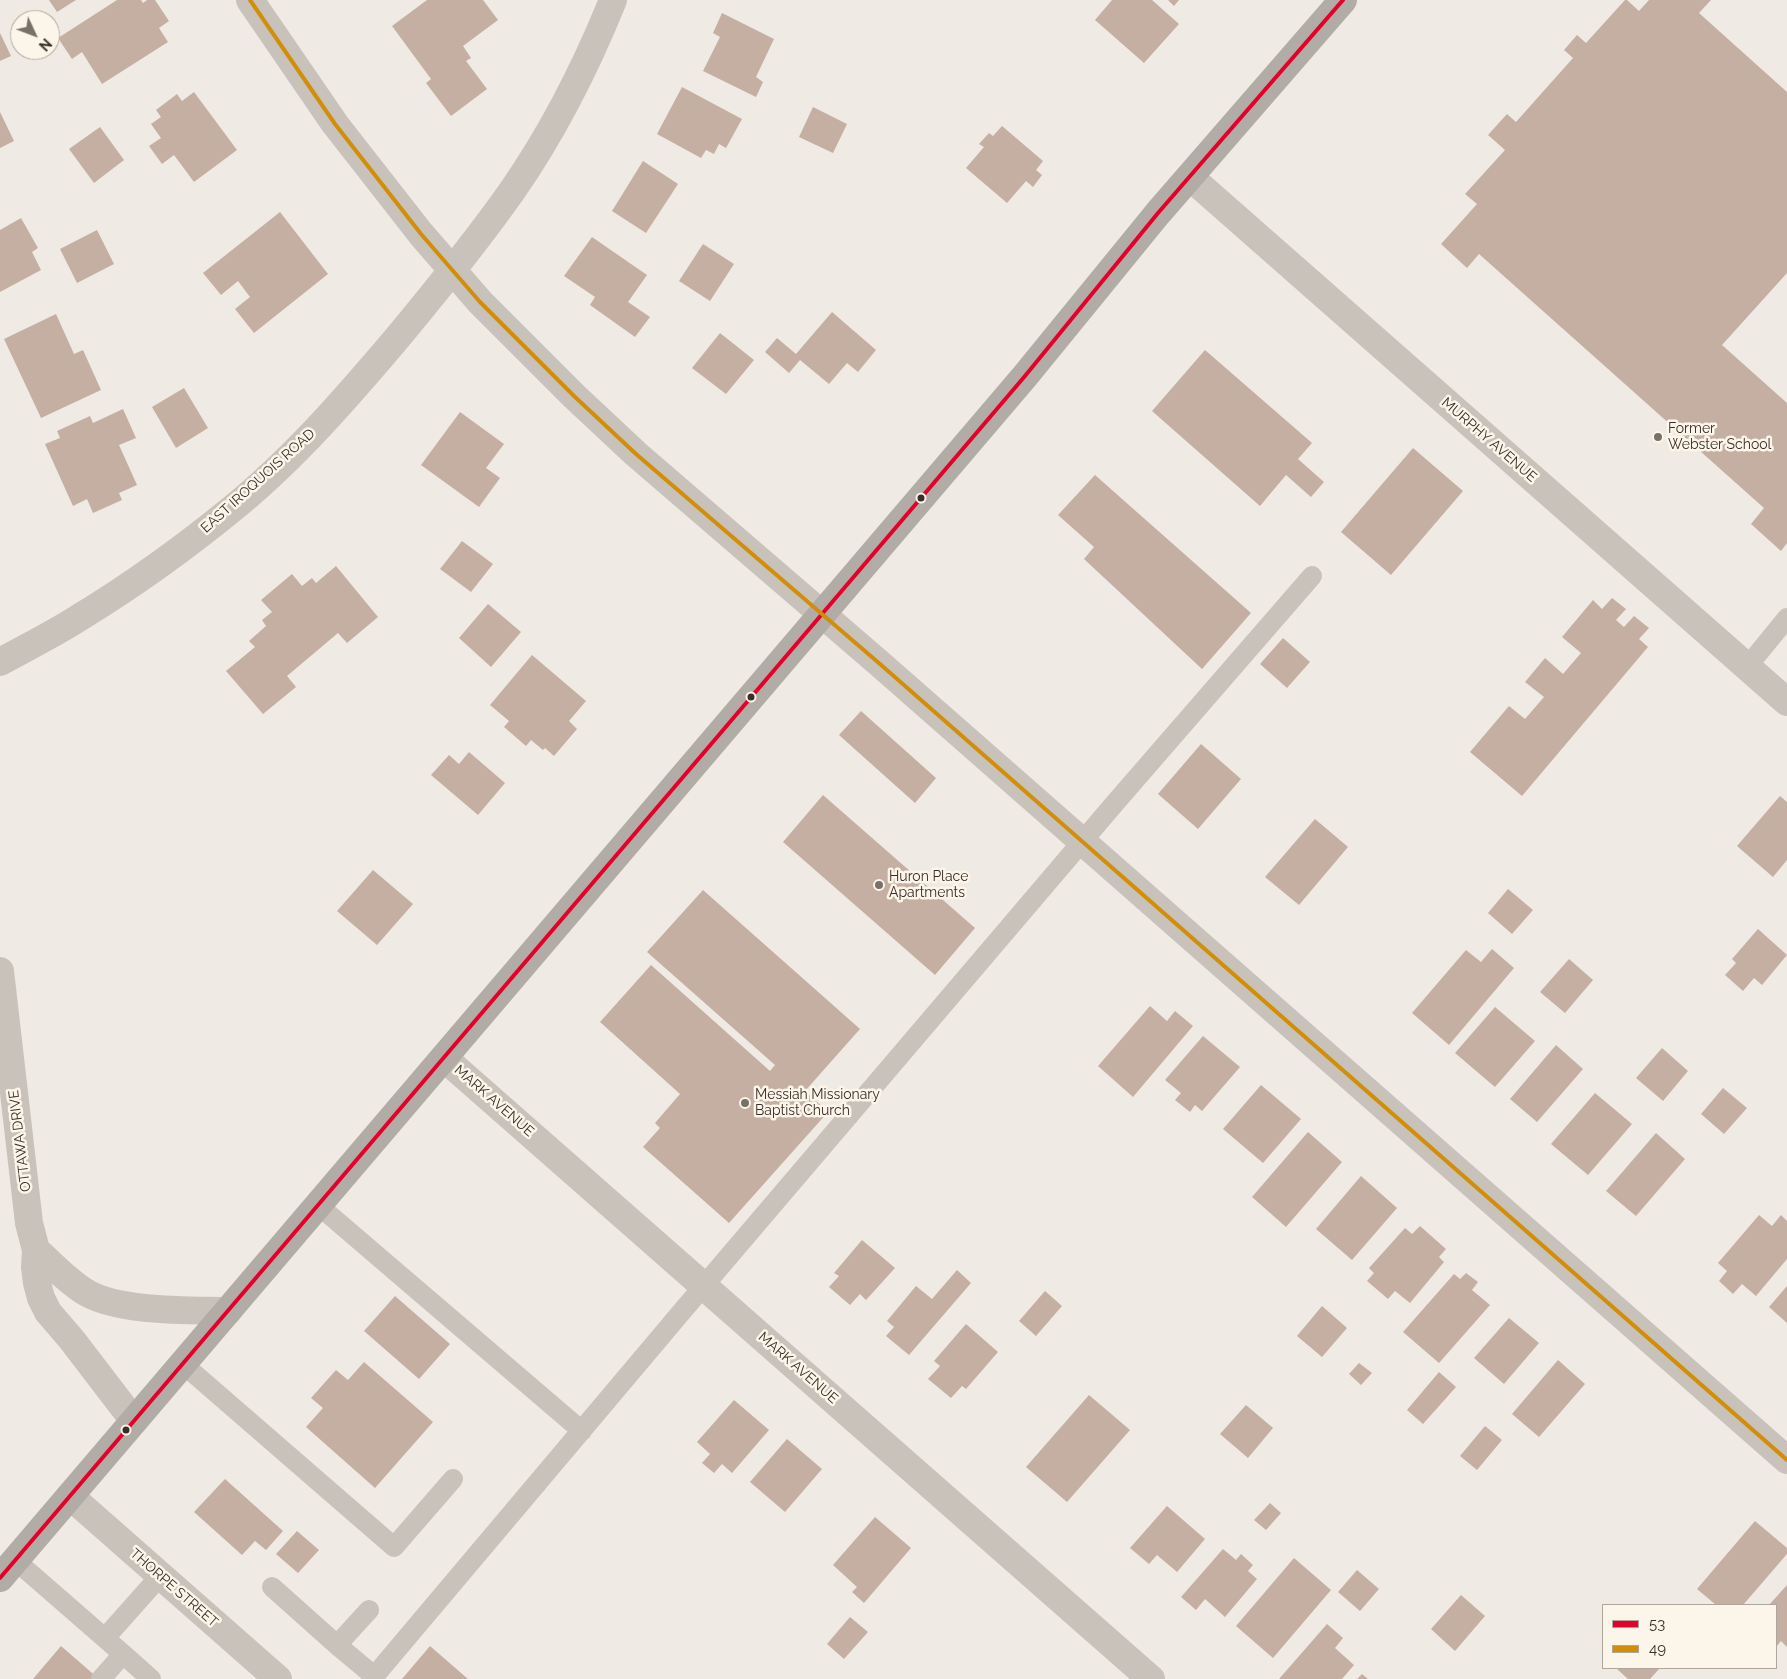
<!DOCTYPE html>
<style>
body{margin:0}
#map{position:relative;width:1787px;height:1679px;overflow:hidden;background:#efeae3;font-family:Raleway,sans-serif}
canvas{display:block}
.legend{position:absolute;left:1602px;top:1604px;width:175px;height:65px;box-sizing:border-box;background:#fcf5ea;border:1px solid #aea69c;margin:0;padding:6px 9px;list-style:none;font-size:15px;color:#3a2f28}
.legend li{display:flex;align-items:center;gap:10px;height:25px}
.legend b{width:25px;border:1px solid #aea69c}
.north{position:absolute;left:10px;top:10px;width:50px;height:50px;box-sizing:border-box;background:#fcf5ea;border:1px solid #aea69c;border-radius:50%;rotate:133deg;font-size:14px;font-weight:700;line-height:20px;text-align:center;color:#3a2f28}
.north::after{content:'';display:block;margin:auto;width:18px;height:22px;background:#797069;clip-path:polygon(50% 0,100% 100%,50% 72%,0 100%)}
</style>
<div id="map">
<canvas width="1787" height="1679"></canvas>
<ul class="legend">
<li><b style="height:6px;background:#e4002b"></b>53</li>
<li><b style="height:6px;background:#d18e08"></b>49</li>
</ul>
<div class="north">N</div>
</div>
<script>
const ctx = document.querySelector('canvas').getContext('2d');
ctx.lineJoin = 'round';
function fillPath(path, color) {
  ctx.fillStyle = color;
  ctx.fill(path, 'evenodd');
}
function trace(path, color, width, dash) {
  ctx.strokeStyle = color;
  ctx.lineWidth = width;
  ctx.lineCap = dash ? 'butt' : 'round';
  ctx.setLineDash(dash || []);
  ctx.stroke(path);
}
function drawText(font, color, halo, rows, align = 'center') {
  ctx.font = font + ' Raleway,sans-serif';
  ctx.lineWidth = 5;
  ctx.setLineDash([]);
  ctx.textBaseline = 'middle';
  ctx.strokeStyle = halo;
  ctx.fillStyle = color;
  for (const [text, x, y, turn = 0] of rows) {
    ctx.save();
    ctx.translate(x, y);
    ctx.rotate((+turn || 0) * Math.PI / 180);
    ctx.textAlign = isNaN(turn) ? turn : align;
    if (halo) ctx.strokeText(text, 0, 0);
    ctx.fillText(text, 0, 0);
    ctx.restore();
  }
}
fillPath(new Path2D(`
 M49 0H76L57 12Z
 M117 0H141L143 3 147 0H155L169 21 159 28 168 42 102 84 82 52 72 59 58 38Z
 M427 0H483L498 20 463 46 471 58 466 61 487 89 451 116 426 83 431 79 392 26Z
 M1112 0H1152L1179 24 1144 63 1095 20Z
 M1168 0H1179L1174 6Z
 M1625 0H1627L1639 11 1649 0H1711L1699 13 1787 92V273L1722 345 1787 403V543L1781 551 1751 524 1764 508 1479 254 1467 268 1441 244 1477 204 1465 194 1505 150 1488 135 1507 114 1516 122 1573 58 1564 50 1577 35 1586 43Z
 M722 13 774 39 756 77 763 82 756 97 703 71 720 37 713 33Z
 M0 33 11 56 0 61Z
 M682 87 742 119 726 148 719 144 714 154 706 150 701 158 657 134Z
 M194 92 237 150 194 182 174 155 162 164 149 146 161 138 151 124 161 117 156 110 177 94 182 101Z
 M813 107 847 124 833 153 799 137Z
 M0 112 14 141 0 148Z
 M1002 126 1043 161 1036 170 1042 175 1033 187 1026 181 1007 203 966 168 984 147 979 144 989 133 993 136Z
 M100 127 124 160 94 183 69 149Z
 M643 161 678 184 646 233 612 211Z
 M280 212 328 274 254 333 235 309 250 297 238 281 221 295 203 273Z
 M21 218 38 248 32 252 41 270 0 292V230Z
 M97 230 114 264 77 283 60 249Z
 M592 237 647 275 628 302 650 317 635 337 590 305 595 297 564 276Z
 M703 244 734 264 710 301 679 281Z
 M832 312 876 350 858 372 847 363 829 384 800 360 789 373 765 352 777 338 796 354Z
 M56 314 74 354 83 350 101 390 41 418 4 339Z
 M720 333 754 360 726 394 692 368Z
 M1205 350 1312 443 1298 459 1324 482 1311 497 1286 475 1260 506 1152 411Z
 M184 388 208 428 176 448 152 407Z
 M123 409 136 438 119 445 137 485 119 493 122 500 93 513 87 499 73 506 45 444 60 438 57 431 90 416 93 423Z
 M460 412 504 444 486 468 500 478 479 507 421 465Z
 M1413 448 1463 491 1391 575 1341 532Z
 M1095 475 1251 613 1202 669 1084 559 1094 547 1058 515Z
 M462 541 493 564 471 592 440 569Z
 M336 566 378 617 347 643 338 633 287 676 296 687 263 714 226 671 255 647 249 641 266 626 262 620 272 612 261 600 292 574 302 586 312 578 316 583Z
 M1612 598 1626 609 1616 620 1624 627 1634 616 1649 628 1639 639 1648 647 1522 796 1470 752 1509 706 1525 719 1544 697 1525 682 1545 658 1563 674 1581 653 1562 637 1593 600 1602 609Z
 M488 604 521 632 491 667 459 638Z
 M1283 638 1310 662 1287 688 1260 664Z
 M532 655 586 701 569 721 577 729 554 756 545 748 543 750 531 740 526 746 504 727 509 721 490 705Z
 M861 711 936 778 915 803 839 735Z
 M1201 744 1241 779 1198 829 1158 794Z
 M469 752 505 783 478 815 431 775 449 755 459 764Z
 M823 795 975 928 935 975 783 842Z
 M1780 796 1787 802V860L1773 877 1737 846Z
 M1315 819 1348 847 1299 905 1265 877Z
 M373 870 413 904 377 945 337 911Z
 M1508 889 1533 910 1512 934 1488 913Z
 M703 890 860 1029 805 1091 828 1112 729 1223 643 1147 660 1128 655 1123 680 1094 600 1022 651 965 770 1071 775 1065 647 952Z
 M1758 929 1787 955 1762 985 1754 978 1743 991 1725 975 1736 963 1732 959Z
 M1492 949 1514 968 1449 1045 1412 1013 1466 950 1481 962Z
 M1569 959 1593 980 1565 1013 1540 992Z
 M1150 1006 1167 1021 1175 1011 1193 1026 1133 1097 1098 1066Z
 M1495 1007 1535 1041 1495 1087 1455 1053Z
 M1203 1036 1240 1067 1202 1111 1195 1105 1190 1112 1175 1100 1181 1093 1165 1080Z
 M1556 1045 1583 1069 1537 1122 1510 1099Z
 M1662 1048 1688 1071 1663 1101 1636 1078Z
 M1261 1085 1301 1119 1263 1163 1223 1129Z
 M1723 1088 1747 1108 1724 1134 1701 1114Z
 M1595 1093 1632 1124 1588 1175 1551 1144Z
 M1308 1132 1342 1162 1286 1227 1252 1197Z
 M1656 1133 1685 1159 1636 1216 1606 1191Z
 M1361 1176 1397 1208 1352 1260 1316 1229Z
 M1759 1215 1772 1226 1781 1215 1787 1221V1259L1756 1296 1742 1284 1733 1294 1719 1281 1727 1271 1718 1263Z
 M1420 1226 1446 1249 1439 1257 1444 1262 1410 1303 1395 1291 1388 1299 1367 1281 1374 1273 1369 1268 1405 1228 1412 1234Z
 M862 1240 895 1268 866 1300 860 1294 850 1305 829 1287 839 1276 834 1273Z
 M957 1270 971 1283 909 1355 886 1336 894 1327 887 1321 916 1286 932 1299Z
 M1466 1273 1478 1282 1472 1290 1490 1305 1439 1363 1403 1332 1454 1274 1460 1279Z
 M1787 1286V1323L1769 1307Z
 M1045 1291 1062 1306 1036 1336 1019 1321Z
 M395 1296 450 1344 419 1379 364 1331Z
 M1322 1306 1347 1328 1322 1357 1297 1336Z
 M1509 1318 1539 1343 1504 1384 1474 1358Z
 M966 1324 998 1352 966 1389 962 1386 951 1398 928 1379 940 1366 934 1361Z
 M1558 1360 1585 1384 1539 1437 1512 1414Z
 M364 1362 433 1422 375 1488 306 1427 323 1408 311 1398 336 1370 348 1380Z
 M1359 1363 1372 1373 1361 1385 1349 1374Z
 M1439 1372 1456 1387 1423 1424 1407 1410Z
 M1089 1395 1130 1430 1067 1502 1026 1467Z
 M734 1400 769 1430 732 1473 722 1464 714 1473 702 1463 710 1454 697 1442Z
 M1246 1405 1273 1428 1248 1458 1220 1434Z
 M1485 1426 1502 1440 1477 1470 1460 1456Z
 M787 1439 822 1469 785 1512 750 1482Z
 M225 1479 283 1531 266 1550 255 1541 242 1555 194 1512Z
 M1270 1503 1281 1513 1266 1530 1254 1520Z
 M1167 1506 1205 1539 1177 1572 1157 1555 1149 1564 1130 1548Z
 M875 1517 911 1548 864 1603 852 1592 857 1587 833 1565Z
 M1755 1521 1787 1548V1554L1743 1605H1716L1697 1589Z
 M297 1531 319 1550 298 1573 276 1554Z
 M1223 1549 1236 1560 1241 1554 1253 1565 1248 1571 1257 1579 1225 1617 1205 1599 1196 1610 1181 1597Z
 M1294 1558 1331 1590 1273 1658 1236 1626Z
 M1357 1570 1379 1589 1360 1611 1338 1592Z
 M1787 1585V1647L1781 1641 1776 1647V1605H1769Z
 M1461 1595 1485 1616 1455 1651 1431 1629Z
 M850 1617 868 1632 844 1659 827 1644Z
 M1327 1624 1343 1638 1335 1648 1354 1665 1342 1679H1279Z
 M61 1646 99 1679H33Z
 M430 1646 468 1679H402Z
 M1616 1668H1660L1650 1679H1628Z
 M1362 1674 1368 1679H1357Z`), '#c5afa3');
trace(new Path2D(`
 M1747 667 1787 618
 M318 1205 582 1431
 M183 1364 394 1547 453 1479
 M15 1560 123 1654 101 1679
 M272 1587 337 1645 369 1610
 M105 1638 160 1576
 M337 1645 374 1676
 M123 1654 151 1679
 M372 1679 684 1309 1115 803 1312 576`), '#c8c2bb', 20);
trace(new Path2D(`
 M250 0 335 124 421 234 480 302 574 396 636 454 880 664 1787 1460
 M1190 177 1787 702
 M0 662C25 648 52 635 77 619 133 585 187 546 238 504 297 455 348 396 398 337 437 290 476 242 512 191 553 132 586 67 613 0
 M0 971 29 1223 36 1250 35 1267 37 1283 41 1298 48 1312 72 1340 134 1421
 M444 1058 1151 1679
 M36 1250C53 1265 68 1282 87 1293 121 1312 188 1310 228 1311
 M70 1496 278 1679`), '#c8c2bb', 28);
trace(new Path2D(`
 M0 1578 1025 376 1158 213 1343 0`), '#b2aca6', 28);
trace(new Path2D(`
 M0 1578 1025 376 1158 213 1343 0`), '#e4002b', 4);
trace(new Path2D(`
 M250 0 335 124 421 234 480 302 574 396 636 454 880 664 1787 1460`), '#d18e08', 4);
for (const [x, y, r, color] of [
 [1658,437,5,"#797069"],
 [921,498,4.5,"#3a2f28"],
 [751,697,4.5,"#3a2f28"],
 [879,885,5,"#797069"],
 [745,1103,5,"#797069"],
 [126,1430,4.5,"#3a2f28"]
]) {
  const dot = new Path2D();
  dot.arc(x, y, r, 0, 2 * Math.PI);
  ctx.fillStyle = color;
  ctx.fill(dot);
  trace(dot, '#fcf5ea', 2);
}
drawText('14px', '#3a2f28', '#fcf5ea', [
 ["Former",1668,429],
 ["Webster School",1668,445],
 ["Huron Place",889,877],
 ["Apartments",889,893],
 ["Messiah Missionary",755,1095],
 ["Baptist Church",755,1111]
], 'left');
drawText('14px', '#3a2f28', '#fcf5ea', [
 ["MURPHY AVENUE",1489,440,41],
 ["EAST IROQUOIS ROAD",258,481,-42],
 ["MARK AVENUE",494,1101,41],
 ["OTTAWA DRIVE",20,1141,-97],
 ["MARK AVENUE",798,1368,41],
 ["THORPE STREET",174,1588,41]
]);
</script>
